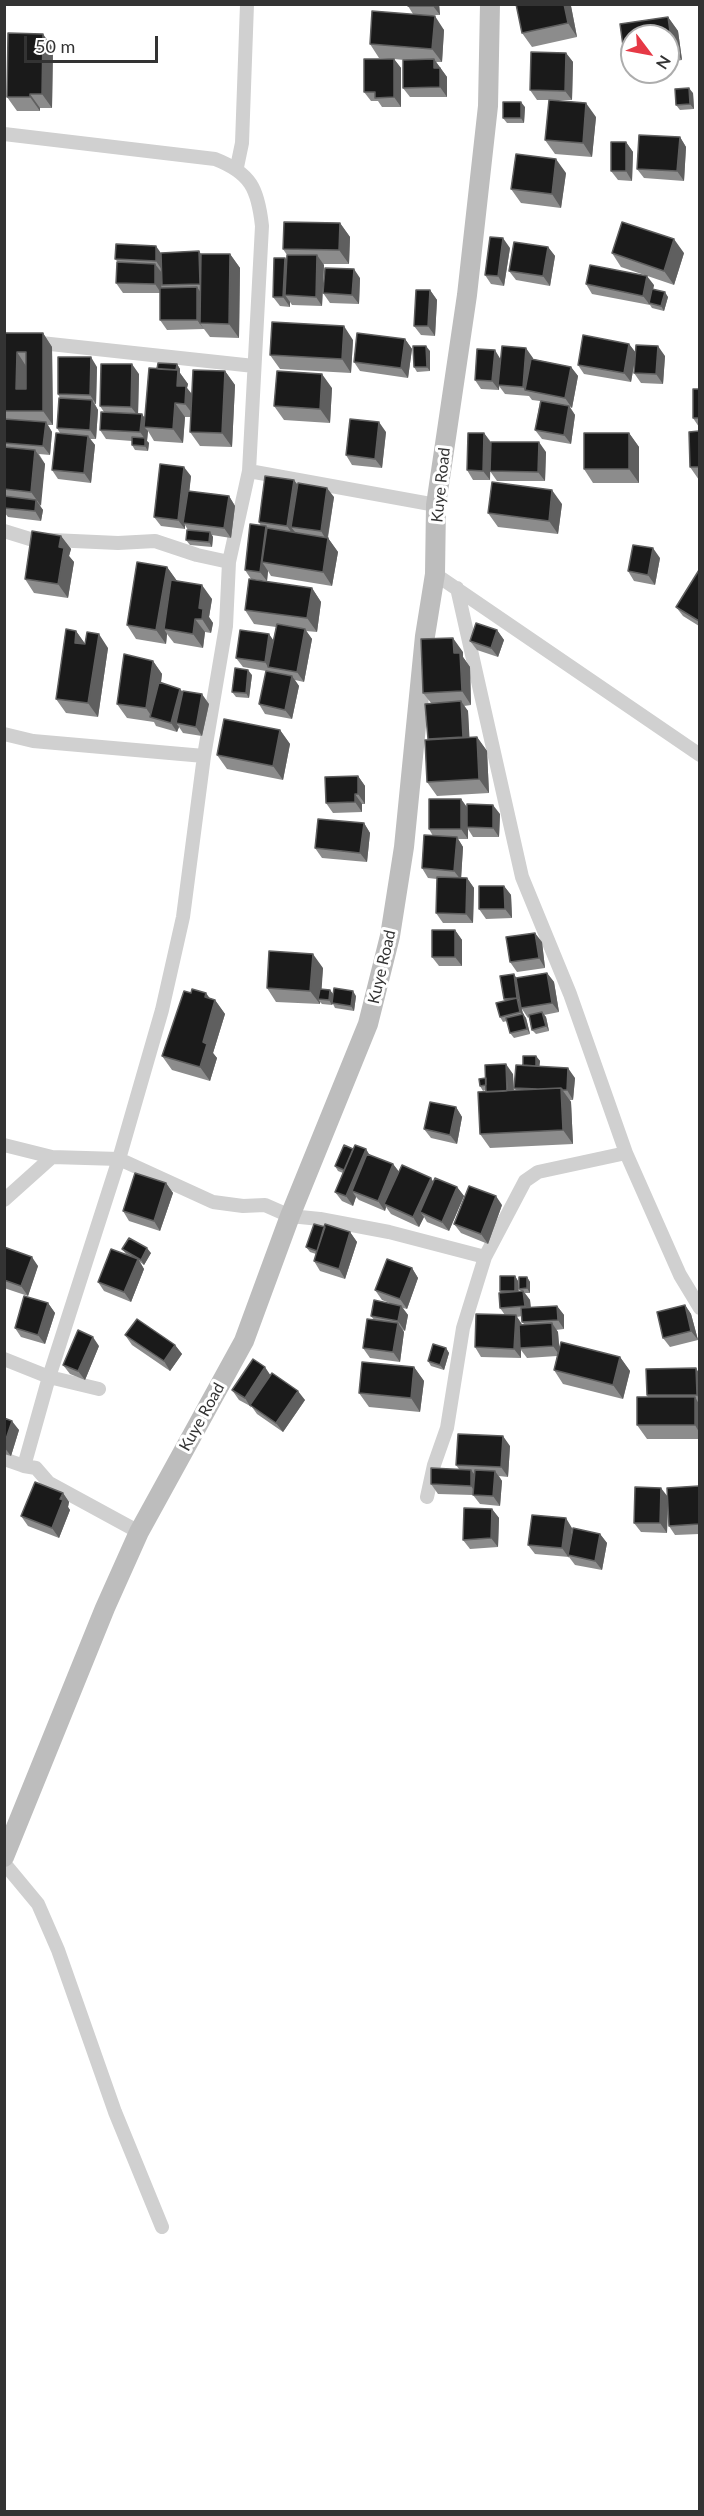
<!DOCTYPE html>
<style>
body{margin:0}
#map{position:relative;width:704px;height:2516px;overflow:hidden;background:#fff;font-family:Lato,sans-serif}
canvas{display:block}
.frame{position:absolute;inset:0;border:6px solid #333;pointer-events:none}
.north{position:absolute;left:620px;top:24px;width:60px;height:60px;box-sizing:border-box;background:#fff;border:2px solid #adadad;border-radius:50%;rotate:122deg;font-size:16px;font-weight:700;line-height:24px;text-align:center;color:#333}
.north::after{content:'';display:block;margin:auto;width:21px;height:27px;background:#e63946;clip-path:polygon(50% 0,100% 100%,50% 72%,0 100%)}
.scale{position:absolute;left:24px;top:36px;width:134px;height:27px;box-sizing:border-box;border:3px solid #333;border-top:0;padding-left:8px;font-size:18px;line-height:21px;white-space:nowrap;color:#333;-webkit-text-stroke:4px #fff;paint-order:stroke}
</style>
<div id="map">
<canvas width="704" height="2516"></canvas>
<div class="frame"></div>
<div class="north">N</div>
<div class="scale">50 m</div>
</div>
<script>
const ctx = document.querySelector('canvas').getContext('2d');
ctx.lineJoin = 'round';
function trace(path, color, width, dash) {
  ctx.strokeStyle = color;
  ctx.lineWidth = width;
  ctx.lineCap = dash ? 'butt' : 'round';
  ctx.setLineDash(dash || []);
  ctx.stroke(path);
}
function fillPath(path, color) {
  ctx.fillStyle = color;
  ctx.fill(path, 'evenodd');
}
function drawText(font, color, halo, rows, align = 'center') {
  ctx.font = font + ' Lato,sans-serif';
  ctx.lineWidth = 6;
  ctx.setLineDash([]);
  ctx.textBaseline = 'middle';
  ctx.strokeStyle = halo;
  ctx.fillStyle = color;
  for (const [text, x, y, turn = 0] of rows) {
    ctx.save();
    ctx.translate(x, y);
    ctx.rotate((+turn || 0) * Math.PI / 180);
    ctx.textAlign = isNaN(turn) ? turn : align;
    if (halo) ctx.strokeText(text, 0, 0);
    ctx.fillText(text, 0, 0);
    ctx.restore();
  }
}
trace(new Path2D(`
 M4 134 215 159C251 173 258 189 262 226L249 471 229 562 226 626 204 756 183 917 162 1010 119 1159 49 1377 24 1466 36 1468 49 1483 139 1532
 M237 167 242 143 247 4
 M4 339 254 366
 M249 471 436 505
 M4 531 30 539 118 543 155 541 197 555 229 562
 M435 574 700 755
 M457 588 522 877 570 994 626 1153 680 1275 700 1308
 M4 734 33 741 204 756
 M4 1145 52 1157 119 1159 213 1202 243 1206 265 1205 290 1216 320 1219 389 1232 485 1257
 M4 1200 52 1157
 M4 1359 49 1377 99 1389
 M4 1459 24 1466
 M427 1497 434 1465 447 1428 463 1328 485 1257 525 1181 538 1172 626 1153
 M4 1863 38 1904 58 1950 115 2112 162 2227`), '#d0d0d0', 14);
trace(new Path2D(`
 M4 1857 105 1608 139 1532 244 1341 290 1216 368 1024 390 936 404 847 425 636 435 574 436 505 467 295 488 106 490 4`), '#bdbdbd', 20);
fillPath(new Path2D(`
 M439 4 440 15H429L444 30 442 62H436L447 77V97H410L403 88 404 60 394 59 401 68V107H382L378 101H371L364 92 389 59 379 58 370 44 413 14 408 6Z
 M571 6 577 37 532 47 522 33Z
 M668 17 678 31 682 60 668 62V36H632V65L624 53 620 24Z
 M53 48 52 108H40V111H17L7 97Z
 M566 53 573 62 572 100H537L530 90Z
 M693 93 694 109 680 110 676 105Z
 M525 107 524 123H507L503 118Z
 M596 117 592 157 555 154 545 140Z
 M680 137 686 147 684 181 644 178 637 169Z
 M626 142 633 152 632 181 618 180 611 171Z
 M566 173 561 208 521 203 511 189Z
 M340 223 350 237 349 264H323L324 265 322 306 292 305 290 302V307L280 306 273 297 287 260V255L283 249Z
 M548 247 555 256 550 286 516 280 509 271Z
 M510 248 504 286 491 284 485 275Z
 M199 251 201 254H230L240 268 239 338 210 337 204 329 167 330 160 320V293H123L116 283 118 262 115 259 161 253Z
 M612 253H684L674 285 621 267Z
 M360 278 359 304 330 303 323 293Z
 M586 284 654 285 653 289 668 297 664 311 652 308 650 305 592 294Z
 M430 290 437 300 435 336 421 335 414 326Z
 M4 333H43L52 347 53 425H48L52 432 50 455 39 454 45 464 40 506 43 510 41 521 8 517 4 512V419H6L4 417Z
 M405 339 412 349 408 378 360 371 354 362Z
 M353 340 351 373 280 369 270 355Z
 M629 344 635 352 665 356 663 384 641 383 634 373 635 360 631 382 584 374 578 365Z
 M430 351V371L417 372 414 367Z
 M533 358V359L571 367 578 376 572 408 570 407 575 415 571 444 542 439 535 430 540 401 532 400 529 396 505 394 499 386V390L481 389 475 380 501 359Z
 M177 364 180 369V373L188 384 187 388 192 394 225 371 235 385 232 447 200 446 190 432 191 417H185L183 443 154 441 148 431 147 441 149 443 148 451 135 450 132 445V441L106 439 100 430 104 412 100 406 139 374 138 414H142L145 419 157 369Z
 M97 367 96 404H95L98 410 96 439H90L95 445 91 483 58 479 52 470 60 433 57 428 60 398 58 394Z
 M332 388 330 423 284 420 274 406Z
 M699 389V427L693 418Z
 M699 431V480L690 467Z
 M386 432 382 468 352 465 346 455Z
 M484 433 491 442 546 452 545 481H497L490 471V468V480H473L467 470Z
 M629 433 639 447V483H593L584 469Z
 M191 476 189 491 229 496 235 506 231 538 212 535 213 537 212 547 190 545 186 540 188 530 185 525V529L161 526 154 517Z
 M298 485 334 497 328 538 338 552 332 586 271 576 268 571 267 581 251 579 245 570 261 526 259 522Z
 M562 504 558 534 498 527 488 513Z
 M61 536 71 549 69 556 74 562 68 598 34 593 25 579Z
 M660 558 655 585 634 581 628 571Z
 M167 567 177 581 212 599 209 617 213 623 211 633 205 632 203 648 174 643 167 634 166 644 136 639 127 625Z
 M699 571V626L683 616 676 607Z
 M312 588 321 602 317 632 306 631 312 639 304 682 295 680 299 686 292 719 265 714 259 704 272 672 243 667 236 658 269 634 273 641 276 627 254 624 245 610Z
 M497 630 504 640 498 657 477 650 470 641Z
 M76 631 85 644 108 648 98 717 66 713 56 699Z
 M463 652V657L470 667 471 705 464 706 468 711 469 737H477L487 751 489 793 437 796 427 782 428 740 431 703 423 693Z
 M153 661 162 674 161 683 180 689 182 691 209 704 202 736 183 733 179 727 177 732 156 726 154 722 127 718 117 704Z
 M252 675 249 698 236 697 232 692Z
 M280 730 290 744 283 780 227 769 217 755Z
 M358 776 365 786V804H362V812L333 813 326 803Z
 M461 799 467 807 500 814 499 837H473L468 829V839H458L463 847 461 878H467L474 888 473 923H443L436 913 437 879 428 878 422 868 433 836 429 829Z
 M364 823 370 833 367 862 322 858 315 848Z
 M504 886 511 895 512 918 486 919 479 909Z
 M455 930 462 940V966H439L432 957Z
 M542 942 545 968 517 972 510 962Z
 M323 968 321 989 330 990 333 995 356 996 354 1011 335 1008 333 1004 332 1005 322 1004 320 1002V1004L276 1002 267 988Z
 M547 973 554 982 559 1012 544 1015 546 1017 549 1031 536 1034 532 1030 529 1017 528 1018 522 1009 523 1014 526 1018 530 1034 514 1038 510 1033 507 1021 503 1022 500 1017 505 1001 504 999 517 978Z
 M210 998 215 1000 225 1014 213 1053 217 1058 210 1081 172 1070 162 1056Z
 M536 1056 540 1061 539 1066 575 1078 573 1100H570L571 1102 573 1144 490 1148 480 1134 486 1092V1090L483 1091 480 1086 486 1078 513 1074 514 1090H516L514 1088 523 1065Z
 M456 1107 462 1117 457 1144 431 1138 424 1129Z
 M366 1149 369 1155 393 1164 399 1172 431 1178 433 1182 457 1187 464 1196 449 1231 427 1222 424 1217 419 1227 391 1214 386 1207 385 1211 359 1200 356 1197 353 1206 342 1201 335 1192 343 1173 338 1171 335 1166Z
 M166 1183 173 1193 160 1231 129 1221 123 1211Z
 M502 1205 488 1244 461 1233 454 1224Z
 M325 1227 350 1232 357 1242 345 1279 320 1271 314 1261 316 1254 310 1252 306 1247Z
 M4 1247 38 1266 28 1296 4 1288Z
 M122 1249 151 1253 144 1265 140 1262 144 1269 131 1302 104 1291 98 1282 126 1254Z
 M412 1268 418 1278 407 1309 403 1308 408 1315 405 1331 403 1330 404 1332 400 1362 370 1358 363 1348 374 1320 371 1316 392 1304 382 1300 375 1290Z
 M515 1276 518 1281V1291H521L519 1289 527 1277 530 1282V1293H525L530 1300 531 1307 557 1306 564 1315V1329L556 1330 558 1332 559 1348 620 1357 630 1371 623 1399 563 1384 554 1370 557 1356 527 1358 521 1350V1358L481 1357 475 1347 505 1315 500 1308 502 1293 500 1291ZM522 1316V1322L524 1324H522L517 1317Z
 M48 1303 55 1313 45 1344 21 1337 15 1328Z
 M685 1305 691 1314 698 1340 670 1347 663 1338Z
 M125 1335 175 1345 182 1354 170 1371 132 1345Z
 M99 1346 85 1380 70 1374 63 1365Z
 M446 1348 449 1353 444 1370 431 1366 428 1361Z
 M414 1367 424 1381 420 1412 369 1407 359 1393Z
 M699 1373V1439H647L637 1425 648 1397 647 1395Z
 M270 1375 305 1400 283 1432 257 1414 252 1407 239 1400 232 1390Z
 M4 1418 19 1430 11 1456 4 1454Z
 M510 1446 508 1477 499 1476 502 1481 500 1506 480 1504 473 1495 438 1494 431 1484 459 1469 456 1465Z
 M699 1486V1534L675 1535 669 1526 668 1505 667 1533 641 1532 634 1523 667 1497Z
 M63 1493 69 1502 68 1507 70 1510 59 1538 28 1526 21 1516Z
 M492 1509 499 1518 498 1547 470 1549 463 1540Z
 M572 1528 571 1539 600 1534 607 1543 602 1570 575 1565 569 1557 535 1554 528 1545Z`), '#8c8c8c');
fillPath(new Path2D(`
 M433 4H439L440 15 433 6Z
 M564 4H569L571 6 577 37 568 23Z
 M435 16 444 30 442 62 432 49Z
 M668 17 678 31 682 60 672 46Z
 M43 34 53 48 52 108 42 94Z
 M566 53 573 62 572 100 565 91Z
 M394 59 401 68V107L394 97Z
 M434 59 447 77V97L440 87 434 68Z
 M689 88 693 93 694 109 690 104Z
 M30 94 40 108V111L30 97Z
 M521 102 525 107 524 123 521 118Z
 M586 103 596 117 592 157 583 143Z
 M680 137 686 147 684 181 677 171Z
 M626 142 633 152 632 181 626 171Z
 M556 159 566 173 561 208 552 194Z
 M340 223 350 237 349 264 339 250Z
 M503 238 510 248 504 286 498 276Z
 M674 239 684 253 674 285 664 271Z
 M156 246 163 256 162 270 156 261Z
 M548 247 555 256 550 286 543 276Z
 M199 251 205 261 200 284Z
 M230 254 240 268 239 338 229 324Z
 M317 255 324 265 322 306 316 297Z
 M285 258 291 267 285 295 290 302V307L283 297Z
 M155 264 162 273 161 293 155 284Z
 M354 269 360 278 359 304 352 295Z
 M647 276 654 285 650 304 649 303 650 305 643 296Z
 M197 287 204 297 200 323 204 329 197 320Z
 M430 290 437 300 435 336 428 326Z
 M665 292 668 297 664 311 661 306Z
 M344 326 353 340 351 373 342 359Z
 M43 333 52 347 53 425 43 411Z
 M405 339 412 349 408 378 401 368Z
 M629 344 636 353 631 382 624 373Z
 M426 346 430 351V371L427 367Z
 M658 346 665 356 663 384 656 374Z
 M526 348 533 358 530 391 525 390 529 396 523 387Z
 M495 350 501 360 499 390 492 381Z
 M17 352 26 366V403L16 389Z
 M91 357 97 367 96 404 90 395Z
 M132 364 139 374 138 416 131 407Z
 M177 364 180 369V373L188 384 187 388 196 400 195 417 185 404 177 386 176 377Z
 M571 367 578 376 572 408 565 398Z
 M225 371 235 385 232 447 222 433Z
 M322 374 332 388 330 423 320 409Z
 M92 400 98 410 96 439 90 430Z
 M175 403 185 417 183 443 173 429Z
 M569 406 575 415 571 444 564 435Z
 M142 414 148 423 144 427 148 431 147 441 149 443 148 451 145 446V439L140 432Z
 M46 422 52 432 50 455 43 446Z
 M379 422 386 432 382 468 375 459Z
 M484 433 491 443 490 480 483 471Z
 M629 433 639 447V483L629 469Z
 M88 436 95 445 91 483 84 473Z
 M539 442 546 452 545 481 538 472Z
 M35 450 45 464 41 506 31 492Z
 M184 467 191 476 186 523H183L185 525V529L178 520Z
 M294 480 301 489 291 527 295 532 294 536 287 526Z
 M327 488 334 497 327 541 321 531Z
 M552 490 562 504 558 534 549 521Z
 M229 496 235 506 231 538 224 528Z
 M36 500 43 510 41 521 35 511Z
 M266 526 272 536 262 562 268 571 267 581 260 572Z
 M210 532 213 537 212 547 209 542Z
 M61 536 71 549 69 556 74 562 68 598 58 584 59 547Z
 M328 538 338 552 332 586 323 572Z
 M653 548 660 558 655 585 648 575Z
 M167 567 177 581 164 629 167 634 166 644 156 630Z
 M202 585 212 599 209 617 213 623 211 633 202 619 199 608Z
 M312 588 321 602 317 632 307 618Z
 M195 619 205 632 203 648 193 634Z
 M305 629 312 639 304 682 297 672Z
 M497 630 504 640 498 657 491 648Z
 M76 631 86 645 75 643Z
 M99 634 108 648 98 717 88 703Z
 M269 634 276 644 268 667 271 672 265 662Z
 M453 638 463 652V657L470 667 471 705 462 691 454 653Z
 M153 661 162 674 156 718 152 717 146 708Z
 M248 670 252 675 249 698 246 693Z
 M292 676 299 686 292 719 285 710Z
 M180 689 187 698 176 723 179 727 177 732 171 723Z
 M202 694 209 704 202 736 196 727Z
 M461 701 468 711 470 746 463 737Z
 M280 730 290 744 283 780 273 766Z
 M477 737 487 751 489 793 479 779Z
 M358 776 365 786V804L358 794Z
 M355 794 362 804V812L355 802Z
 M461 799 468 809 467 827 468 829V839L461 829Z
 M493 805 500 814 499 837 493 828Z
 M364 823 370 833 367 862 360 853Z
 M457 837 463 847 461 880 454 871Z
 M467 878 474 888 473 923 466 914Z
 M504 886 511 895 512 918 505 909Z
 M455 930 462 940V966L455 957Z
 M535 933 542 942 545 968 539 958Z
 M313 954 323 968 321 999H318L320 1002V1004L310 991Z
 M547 973 554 982 559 1012 552 1003Z
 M514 974 517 979 521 1002 517 998Z
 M330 990 334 995 332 1005 329 1000Z
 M353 991 356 996 354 1011 351 1006Z
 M206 993 214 1004 215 1000 225 1014 213 1053 217 1058 210 1081 200 1067 203 1042 205 997Z
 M517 998 520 1003 524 1017 520 1012Z
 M542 1012 546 1017 549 1031 546 1026Z
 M523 1014 526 1018 530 1034 527 1029Z
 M536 1056 540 1061 539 1071 536 1066Z
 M506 1064 513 1074 514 1104 508 1094Z
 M568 1068 575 1078 573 1100 567 1090Z
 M561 1088 571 1102 573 1144 563 1130Z
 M456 1107 462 1117 457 1144 450 1135Z
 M366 1149 372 1159 352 1191 356 1197 353 1206 346 1196Z
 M393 1164 400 1173 384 1204 386 1207 385 1211 378 1201Z
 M431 1178 437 1188 420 1212 424 1217 419 1227 413 1217Z
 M166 1183 173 1193 160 1231 154 1221Z
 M457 1187 464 1196 449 1231 442 1222Z
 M496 1196 502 1205 488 1244 481 1234Z
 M350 1232 357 1242 345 1279 339 1269Z
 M147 1248 151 1253 144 1265 141 1260Z
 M32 1257 38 1266 28 1296 21 1286Z
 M138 1259 144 1269 131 1302 124 1292Z
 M412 1268 418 1278 407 1309 400 1299Z
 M515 1276 518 1281 519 1295 515 1291Z
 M527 1277 530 1282V1293L527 1288Z
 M523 1291 530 1300 531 1315 525 1306Z
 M48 1303 55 1313 45 1344 38 1335Z
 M685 1305 691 1314 698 1340 691 1331Z
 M401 1306 408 1315 405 1331 398 1321Z
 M557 1306 564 1315V1329L558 1320Z
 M516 1315 522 1325 520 1348 521 1350V1358L514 1349Z
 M398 1323 404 1332 400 1362 393 1352Z
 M552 1323 558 1332 560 1356 553 1346Z
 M93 1337 99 1346 85 1380 78 1371Z
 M175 1345 182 1354 170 1371 164 1361Z
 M446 1348 449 1353 444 1370 440 1365Z
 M620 1357 630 1371 623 1399 613 1385Z
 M265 1367 271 1376 250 1405 251 1408 245 1398Z
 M414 1367 424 1381 420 1412 411 1398Z
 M696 1368 699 1373V1399L697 1395Z
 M298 1391 305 1400 283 1432 276 1423Z
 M695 1397 699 1404V1432L695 1425Z
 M12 1421 19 1430 11 1456 4 1447V1445Z
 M503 1436 510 1446 508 1477 501 1467Z
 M471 1470 478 1479 477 1495 471 1486Z
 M495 1471 502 1481 500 1506 493 1496Z
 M661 1488 668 1497 667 1533 660 1523Z
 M63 1493 69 1502 68 1507 70 1510 59 1538 52 1528Z
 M492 1509 499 1518 498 1547 491 1538Z
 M566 1518 572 1528 569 1556 568 1555 569 1558 562 1548Z
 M600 1534 607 1543 602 1570 595 1561Z`), '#5f5f5f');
const building = new Path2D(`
 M408 4H433V6H408Z
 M516 4H564L568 23 522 33Z
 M372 11 435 16 432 49 370 44Z
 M668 17 672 46 668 47V36H632V52L624 53 620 24Z
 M8 33 43 34 42 94H30V97H7Z
 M531 52 566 53 565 91 530 90Z
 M364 59H394V97L375 98V92H364Z
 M434 59V68H440V87L403 88V60Z
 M689 88 690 104 676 105 675 89Z
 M549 100 586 103 583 143 545 140Z
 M503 102H521V118H503Z
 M639 135 680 137 677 171 637 169Z
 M611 142H626V171H611Z
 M516 154 556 159 552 194 511 189Z
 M284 222 340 223 339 250 283 249Z
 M622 222 674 239 664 271 612 253Z
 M490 237 503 238 498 276 485 275Z
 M514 242 548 247 543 276 509 271Z
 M116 244 156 246V261L115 259Z
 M199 251 200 284 162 285 161 253Z
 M201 254H230L229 324 200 323Z
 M287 255H317L316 297 285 295Z
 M274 258H285L283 297H273Z
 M117 262 155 264V284L116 283Z
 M590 265 647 276 643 296 586 284Z
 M325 268 354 269 352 295 323 293Z
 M197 287V320H160V288Z
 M652 289 665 292 661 306 649 303Z
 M416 290H430L428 326H414Z
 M272 322 344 326 342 359 270 355Z
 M4 333H43V411H4ZM17 352H26V389H16Z
 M357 333 405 339 401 368 354 362Z
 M583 335 629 344 624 373 578 365Z
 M636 345 658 346 656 374 634 373Z
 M413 346H426L427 367H414Z
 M502 346 526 348 523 387 498 385Z
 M477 349 495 350 492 381 475 380Z
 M58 357H91L90 395 58 394Z
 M531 359 571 367 565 398 525 390Z
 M158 363 177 364 176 370 157 369Z
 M101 364H132L131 407 100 406Z
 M149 368 178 370 177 386H186L185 404 175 403 173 429 144 427Z
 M193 370 225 371 222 433 190 432Z
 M277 371 322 374 320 409 274 406Z
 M693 389H699V418H693Z
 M59 398 92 400 90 430 57 428Z
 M541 401 569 406 564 435 535 430Z
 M101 412 142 414 140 432 100 430Z
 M4 419 46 422 43 446 4 443Z
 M350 419 379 422 375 459 346 455Z
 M699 431V467H690L689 432Z
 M56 433 88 436 84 473 52 470Z
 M468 433H484L483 471 467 470Z
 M584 433H629V469H584Z
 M132 437 145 438V446L132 445Z
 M491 442H539L538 472 490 471Z
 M4 447 35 450 31 492 4 489Z
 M160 464 184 467 178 520 154 517Z
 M265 476 294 480 287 526 259 522Z
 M492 482 552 490 549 521 488 513Z
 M298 483 327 488 321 531 291 527Z
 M188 491 229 496 224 528 183 523Z
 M4 496 36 500 35 511 4 508Z
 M250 524 266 526 260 572 245 570Z
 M267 528 328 538 323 572 262 562Z
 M187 530 210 532 209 542 186 540Z
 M32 531 61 536 59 547 64 548 58 584 25 579Z
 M633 545 653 548 648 575 628 571Z
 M137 562 167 567 156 630 127 625Z
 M699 570V621L676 607Z
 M249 579 312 588 307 618 245 610Z
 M171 580 202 585 199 608 203 609 202 619H195L193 634 164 629Z
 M476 623 497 630 491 648 470 641Z
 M277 624 305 629 297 672 268 667Z
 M66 629 76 631 75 643 85 644 87 632 99 634 88 703 56 699Z
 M240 630 269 634 265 662 236 658Z
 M453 638 454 653H460L462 691 423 693 421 639Z
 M124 654 153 661 146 708 117 704Z
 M235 668 248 670 246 693 232 692Z
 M266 671 292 676 285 710 259 704Z
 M159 682 180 689 171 723 150 717Z
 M183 691 202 694 196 727 176 723Z
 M461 701 463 737 428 739 425 704Z
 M224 719 280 730 273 766 217 755Z
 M477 737 479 779 427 782 425 740Z
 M358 776V794H355V802L326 803 325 777Z
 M429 799H461V829H429Z
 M467 804 493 805V828L467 827Z
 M318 819 364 823 360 853 315 848Z
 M424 835 457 837 454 871 422 868Z
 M437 877 467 878 466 914 436 913Z
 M479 886H504L505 909H479Z
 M432 930H455V957H432Z
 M535 933 539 958 510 962 506 937Z
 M269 951 313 954 310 991 267 988Z
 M547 973 552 1003 521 1008 516 978Z
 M514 974 517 998 504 999 500 976Z
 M334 988 353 991 351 1006 332 1003Z
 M192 989 206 993 205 997 215 1000 203 1042 207 1044 200 1067 162 1056 184 991 191 993Z
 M320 989 330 990 329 1000 318 999Z
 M517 998 520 1012 500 1017 496 1003Z
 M542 1012 546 1026 532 1030 529 1015Z
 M523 1014 527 1029 510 1033 506 1018Z
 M523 1056H536V1066L523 1065Z
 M506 1064 507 1091 486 1092 485 1065Z
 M516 1065 568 1068 567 1090H563L561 1088 538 1089 514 1088Z
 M486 1078V1085L480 1086 479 1079Z
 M561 1088 563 1130 480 1134 478 1092Z
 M430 1102 456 1107 450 1135 424 1129Z
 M344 1145 353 1149 344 1170 335 1166Z
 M355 1145 366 1149 346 1196 335 1192Z
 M367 1154 393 1164 378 1201 352 1191Z
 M402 1165 431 1178 413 1217 384 1204Z
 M135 1173 166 1183 154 1221 123 1211Z
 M435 1178 457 1187 442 1222 420 1212Z
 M469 1186 496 1196 481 1234 454 1224Z
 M314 1224 325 1227 317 1251 306 1247Z
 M325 1224 350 1232 339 1269 314 1261Z
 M129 1238 147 1248 141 1260 122 1249Z
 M4 1247 32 1257 21 1286 4 1280Z
 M111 1249 138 1259 124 1292 98 1282Z
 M387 1259 412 1268 400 1299 375 1290Z
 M500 1276H515V1291H500Z
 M519 1277H527V1288L519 1289Z
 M523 1291 525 1306 500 1308 499 1293Z
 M24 1296 48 1303 38 1335 15 1328Z
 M374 1300 401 1306 398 1321 371 1316Z
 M685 1305 691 1331 663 1338 657 1312Z
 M557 1306 558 1320 522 1322 521 1308Z
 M476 1314 516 1315 514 1349 475 1347Z
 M137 1319 175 1345 164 1361 125 1335Z
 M367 1319 398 1323 393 1352 363 1348Z
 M552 1323 553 1346 520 1348 519 1325Z
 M78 1330 93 1337 78 1371 63 1365Z
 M561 1342 620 1357 613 1385 554 1370Z
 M433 1344 446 1348 440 1365 428 1361Z
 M253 1359 265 1367 245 1398 232 1390Z
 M362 1362 414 1367 411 1398 359 1393Z
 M696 1368 697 1395H647L646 1369Z
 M272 1373 298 1391 276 1423 250 1405Z
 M637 1397H695V1425H637Z
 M4 1418 12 1421 4 1445Z
 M458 1434 503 1436 501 1467 456 1465Z
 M431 1468 471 1470V1486L431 1484Z
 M475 1470 495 1471 493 1496 473 1495Z
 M35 1482 63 1493 60 1499 63 1500 52 1528 21 1516Z
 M699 1486V1524L669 1526 667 1488Z
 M635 1487 661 1488 660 1523H634Z
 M464 1508 492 1509 491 1538 463 1540Z
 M532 1515 566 1518 562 1548 528 1545Z
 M573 1528 600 1534 595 1561 568 1555Z`);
fillPath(building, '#1a1a1a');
trace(building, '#5f5f5f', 1.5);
drawText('16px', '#333', '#fff', [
 ["Kuye Road",441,485,-84],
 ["Kuye Road",382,967,-77],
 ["Kuye Road",202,1417,-61]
]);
</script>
